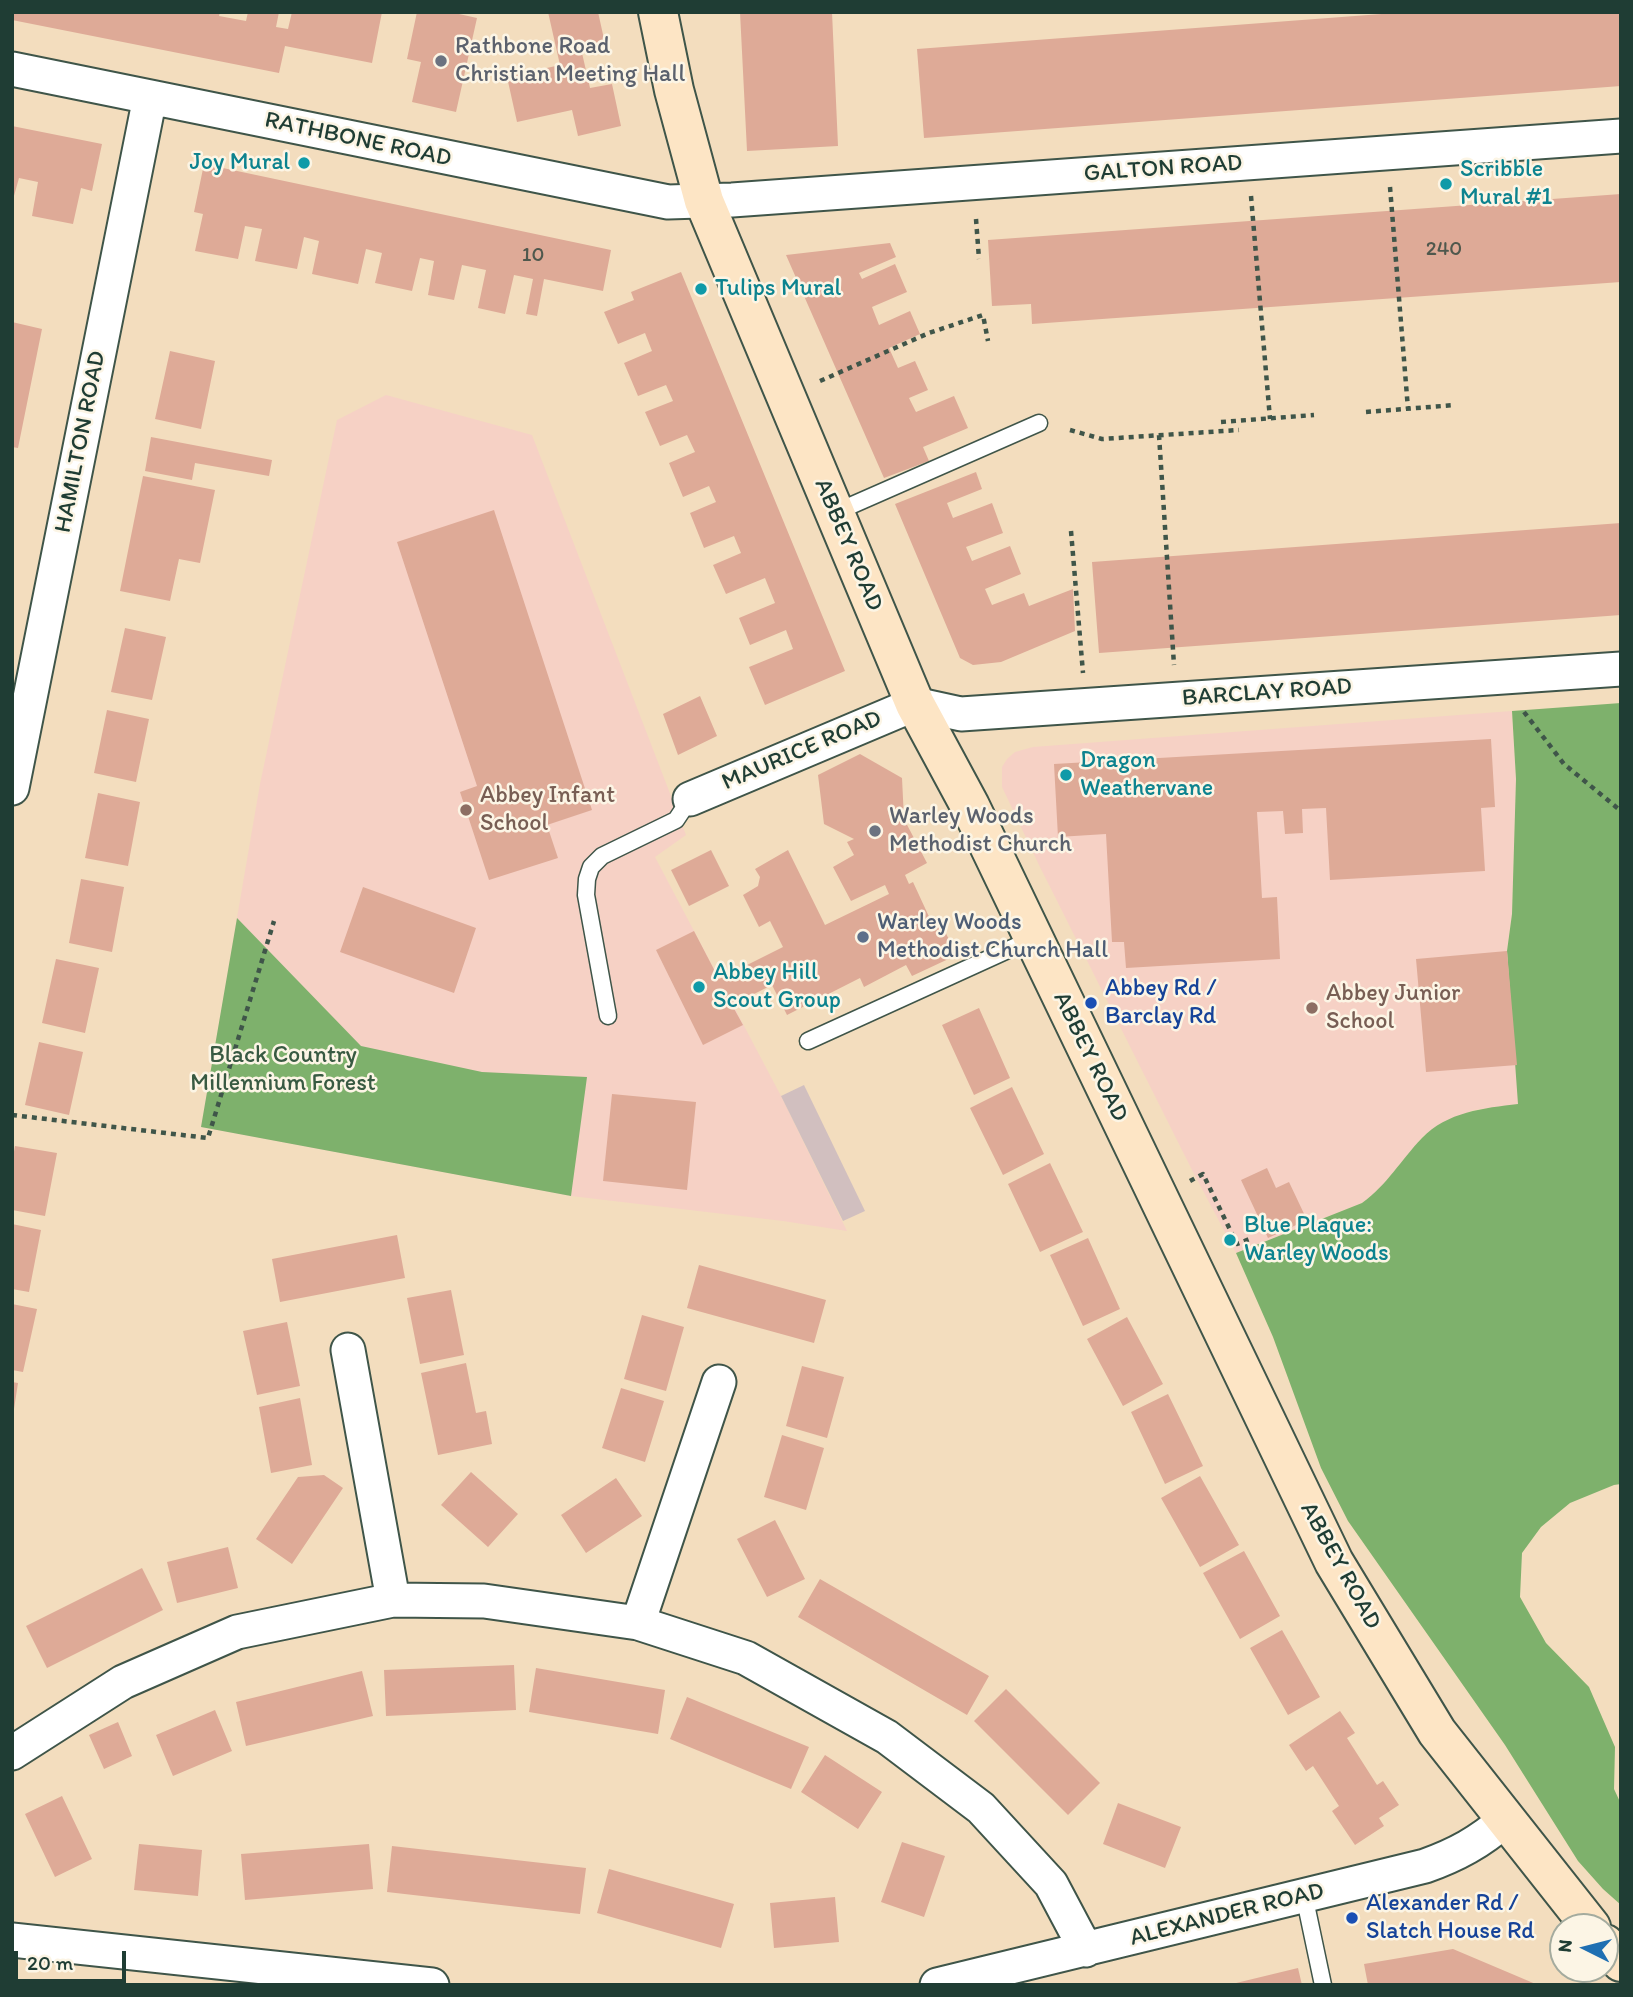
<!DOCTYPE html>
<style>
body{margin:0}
#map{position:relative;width:1633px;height:1997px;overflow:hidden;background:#f3ddbe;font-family:Itim,sans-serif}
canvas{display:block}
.frame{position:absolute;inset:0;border:14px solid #1f3d34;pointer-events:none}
.north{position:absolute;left:1549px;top:1913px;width:70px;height:70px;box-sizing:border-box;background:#fcf5e5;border:2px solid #a4ab9e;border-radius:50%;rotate:276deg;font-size:19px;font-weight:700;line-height:28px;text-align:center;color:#1f3d34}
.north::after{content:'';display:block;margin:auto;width:24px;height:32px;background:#1f6fb2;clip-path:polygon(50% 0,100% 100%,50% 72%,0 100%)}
.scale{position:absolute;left:14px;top:1951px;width:112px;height:32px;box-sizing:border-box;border:4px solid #1f3d34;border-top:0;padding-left:9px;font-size:21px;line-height:24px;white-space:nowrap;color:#1f3d34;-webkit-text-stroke:5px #fcf5e5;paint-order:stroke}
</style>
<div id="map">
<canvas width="1633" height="1997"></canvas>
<div class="frame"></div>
<div class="north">N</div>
<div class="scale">20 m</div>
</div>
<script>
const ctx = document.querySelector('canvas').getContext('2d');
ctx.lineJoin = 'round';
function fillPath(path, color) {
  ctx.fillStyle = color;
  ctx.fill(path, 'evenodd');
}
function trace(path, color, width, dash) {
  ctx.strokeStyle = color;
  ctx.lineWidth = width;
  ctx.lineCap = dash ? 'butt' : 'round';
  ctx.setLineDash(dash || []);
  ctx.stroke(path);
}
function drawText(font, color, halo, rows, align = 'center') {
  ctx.font = font + ' Itim,sans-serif';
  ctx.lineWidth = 5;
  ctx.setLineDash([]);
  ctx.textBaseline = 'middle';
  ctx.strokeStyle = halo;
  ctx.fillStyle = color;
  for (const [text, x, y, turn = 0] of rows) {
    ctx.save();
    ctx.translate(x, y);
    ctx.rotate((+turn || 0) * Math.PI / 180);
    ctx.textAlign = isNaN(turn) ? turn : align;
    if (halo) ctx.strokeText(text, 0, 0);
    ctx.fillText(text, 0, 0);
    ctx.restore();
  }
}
fillPath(new Path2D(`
 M386 395 532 435 686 835 655 857 781 1096 847 1231 783 1221 571 1196 201 1127 260 784 337 420Z
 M1512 711 1516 779 1512 914 1507 951 1519 1105 1473 1110 1437 1126 1423 1136 1378 1191 1362 1203 1236 1253 1192 1170 1039 865 1002 787V767L1007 759 1015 752 1033 747Z`), '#f6d1c5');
fillPath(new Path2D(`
 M804 1085 865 1211 843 1221 781 1096Z`), '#d1bfbf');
fillPath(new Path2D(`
 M1621 703V1484L1614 1485 1570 1503 1541 1527 1522 1553 1520 1597 1546 1643 1589 1687 1615 1747 1614 1789 1621 1804V1905L1603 1889 1578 1861 1505 1745 1348 1521 1321 1468 1273 1337 1236 1253 1362 1203C1388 1184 1400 1161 1422 1138 1447 1112 1484 1108 1518 1104L1507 951 1512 914 1516 779 1512 711Z
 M237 918 361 1046 482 1072 587 1077 571 1196 201 1127Z`), '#7eb16c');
fillPath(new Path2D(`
 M12 12H220L219 16 246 21 248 12H279L276 27 288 29 292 12H382L372 63 285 46 279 73 12 20Z
 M417 12H450L477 18 456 112 412 102 421 62 407 59Z
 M548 12H598L606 48 582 53 590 88 612 84 621 126 578 136 572 110 517 122 507 77 560 65Z
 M740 12H832L838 146 747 151Z
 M1408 12H1621V86L924 138 917 49Z
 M12 126 102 144 92 191 81 188 73 224 32 216 38 182 19 178 12 203Z
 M204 164 611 250 603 291 544 279 537 316 526 314 533 279 514 275 505 314 478 308 486 270 462 265 454 300 428 295 434 261 420 258 412 291 375 283 382 253 366 249 358 284 312 274 319 241 304 237 297 269 255 261 262 229 245 226 238 259 195 251 203 214 194 212Z
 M1621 194V282L1032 324 1031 304 992 306 988 240Z
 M890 243 896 257 859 273 862 279 895 264 907 292 872 307 879 325 910 311 920 334 889 348 898 368 915 361 928 390 909 398 916 412 954 396 968 428 923 447 929 461 884 478 786 255Z
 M681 272 845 671 765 705 749 667 793 649 786 630 750 645 739 618 775 603 765 578 726 594 713 565 741 553 734 536 704 548 690 513 716 502 709 486 683 497 669 463 695 452 687 435 660 446 645 412 673 401 666 385 638 396 624 363 652 351 645 333 618 344 604 312 634 300 631 292Z
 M12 322 42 329 18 448 12 447Z
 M170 351 215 361 201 429 155 419Z
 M151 437 272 460 269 476 195 463 192 480 145 471Z
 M976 472 982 489 947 503 953 518 992 503 1003 533 966 547 972 561 1010 546 1021 574 985 589 992 605 1024 593 1029 606 1073 589 1075 631 1001 662 973 665 960 658 895 504Z
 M143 476 215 490 200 563 179 559 170 601 120 591Z
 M494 510 592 810 547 825 558 858 489 880 460 792 477 786 397 542Z
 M1621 523V615L1099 653 1092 562Z
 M125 628 166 637 152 700 111 692Z
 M700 696 717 736 678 755 663 714Z
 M107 710 149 719 136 782 94 773Z
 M1491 739 1495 807 1481 808 1485 871 1330 880 1326 808 1302 809 1303 833 1285 834 1283 811 1257 812 1262 898 1277 897 1280 959 1126 968 1124 942H1112L1106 834 1058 837 1054 764Z
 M860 754 902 778 904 819 927 863 905 875 909 884 913 882 931 921 938 918 957 955 912 976 906 965 864 987 860 978 787 1015 772 985 732 1005 743 1025 703 1045 656 950 694 931 719 979 783 947 770 921 759 927 743 895 758 886 760 877 755 869 788 850 825 925 889 894 885 885 851 901 833 867 854 855 847 842 854 839 824 824 818 775Z
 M98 793 140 802 128 866 85 858Z
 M711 850 729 886 689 906 671 870Z
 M81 879 124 887 112 952 69 943Z
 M363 887 476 928 454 993 340 952Z
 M1507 951 1517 1065 1426 1072 1416 959Z
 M56 959 99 968 85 1033 42 1023Z
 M979 1008 1010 1078 974 1095 942 1025Z
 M39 1042 83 1052 69 1115 25 1105Z
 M1012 1087 1044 1154 1003 1175 970 1108Z
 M612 1094 696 1102 687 1190 603 1181Z
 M15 1146 57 1153 45 1216 12 1210V1163Z
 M1050 1163 1083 1232 1040 1252 1008 1184Z
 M1267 1168 1276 1188 1289 1182 1307 1220 1268 1238 1241 1180Z
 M12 1224 41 1230 29 1292 12 1289Z
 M397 1235 405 1278 280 1302 272 1259Z
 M1088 1238 1120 1309 1083 1326 1050 1255Z
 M699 1265 826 1300 814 1343 687 1308Z
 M451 1290 464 1355 420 1364 407 1298Z
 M12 1304 37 1309 23 1372 12 1370Z
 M642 1315 684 1327 666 1391 624 1379Z
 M1127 1317 1163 1384 1123 1406 1087 1339Z
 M287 1322 300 1386 257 1395 243 1331Z
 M466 1363 476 1413 486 1411 492 1444 438 1455 421 1373Z
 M802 1366 844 1377 827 1438 786 1426Z
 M12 1382 18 1383 14 1409H12Z
 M621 1388 664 1401 645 1462 602 1448Z
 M1168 1394 1203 1466 1165 1484 1131 1412Z
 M300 1398 312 1465 271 1473 259 1407Z
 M782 1435 824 1448 806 1510 764 1497Z
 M471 1472 518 1514 488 1547 441 1505Z
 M324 1475 343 1488 292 1564 256 1539 298 1477Z
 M1200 1476 1239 1545 1200 1567 1161 1498Z
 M616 1478 642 1516 586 1553 561 1515Z
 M775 1520 805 1579 767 1597 737 1539Z
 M228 1547 238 1588 177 1603 167 1562Z
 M1244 1551 1280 1616 1240 1639 1203 1573Z
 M142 1568 163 1610 47 1668 26 1626Z
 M820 1579 989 1676 967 1715 798 1617Z
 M1282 1630 1320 1697 1288 1715 1250 1648Z
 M514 1665 516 1710 386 1716 384 1670Z
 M536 1668 665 1690 658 1734 529 1712Z
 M362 1671 373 1716 246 1746 236 1702Z
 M1006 1689 1100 1783 1068 1815 974 1721Z
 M687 1697 809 1747 791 1789 670 1739Z
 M215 1710 232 1751 173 1776 156 1735Z
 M1340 1711 1355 1733 1347 1738 1377 1785 1383 1781 1399 1805 1379 1818 1384 1826 1355 1845 1332 1811 1339 1806 1313 1766 1306 1771 1289 1745Z
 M118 1722 132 1756 104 1769 89 1735Z
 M825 1755 882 1792 858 1829 801 1792Z
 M62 1796 92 1859 55 1877 25 1814Z
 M1118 1803 1181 1827 1165 1868 1103 1844Z
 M902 1842 945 1856 924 1917 881 1902Z
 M139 1844 202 1850 198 1896 134 1890Z
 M369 1844 373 1889 245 1900 241 1854Z
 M392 1846 586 1868 580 1914 387 1892Z
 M609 1869 734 1904 721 1948 597 1913Z
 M835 1897 839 1942 774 1948 770 1903Z
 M1453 1949 1538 1985H1368L1364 1964Z
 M1298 1968 1302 1985H1232V1984Z`), '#deaa97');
const lane = new Path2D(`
 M834 513 1039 423
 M608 1016 586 895 587 879 591 867 602 856 676 820 690 799
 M808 1041 1032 939
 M1304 1895 1323 1985`);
const street = new Path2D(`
 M12 69 668 202 732 200 1621 136
 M12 788 150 97
 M690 799 915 704 961 714 1621 669
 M348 1350 393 1600
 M638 1623 719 1382
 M12 1753 123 1682 237 1632 393 1600 484 1601 638 1623 746 1658 887 1737 981 1808 1051 1884 1086 1950
 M12 1940 432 1985
 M937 1985 1425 1866C1456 1855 1480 1842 1505 1820`);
const secondary = new Path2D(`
 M658 12 674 90 704 201 915 704 970 806 1334 1562 1437 1732 1591 1927
 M1605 1944 1621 1962`);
trace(lane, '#3f5549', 19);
trace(street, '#3f5549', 37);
trace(secondary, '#3f5549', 42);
trace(new Path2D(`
 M1390 187 1408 409
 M1251 196 1270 419
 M976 219 979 259
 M820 381 929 333 983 315 988 341
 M1366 412 1455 405
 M1221 422 1314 415
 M1070 430 1102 439 1239 430
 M1159 435 1174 665
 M1071 531 1083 673
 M1524 712 1564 764 1621 811
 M12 1115 208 1138 274 921
 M1190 1181 1203 1174 1237 1244 1252 1238`), '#3f5549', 4.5, [5, 5]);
trace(lane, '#fff', 16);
trace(street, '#fff', 33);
trace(secondary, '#fde5c5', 38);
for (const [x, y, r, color] of [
 [441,61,7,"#6b7280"],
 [304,163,7,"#0f9aa8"],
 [1446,184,7,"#0f9aa8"],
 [701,289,7,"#0f9aa8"],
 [1066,775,7,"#0f9aa8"],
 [466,810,7,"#8d6e63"],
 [875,831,7,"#6b7280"],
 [863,937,7,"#5c6f8a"],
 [699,987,7,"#0f9aa8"],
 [1091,1003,7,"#1a4fb4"],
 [1312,1008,7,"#8d6e63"],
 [1230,1240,7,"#0f9aa8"],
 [1352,1918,7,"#1a4fb4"]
]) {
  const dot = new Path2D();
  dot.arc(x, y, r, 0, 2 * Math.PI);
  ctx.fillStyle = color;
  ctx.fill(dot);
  trace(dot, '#fcf5e5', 2.5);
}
drawText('21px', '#4f584d', null, [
 ["240",1444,250],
 ["10",533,256]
]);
drawText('24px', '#5b616d', '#fcf5e5', [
 ["Rathbone Road",455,47],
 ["Christian Meeting Hall",455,75],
 ["Warley Woods",889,817],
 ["Methodist Church",889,845]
], 'left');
drawText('24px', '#1f3d34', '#fcf5e5', [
 ["RATHBONE ROAD",358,140,12],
 ["GALTON ROAD",1163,169,-4],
 ["HAMILTON ROAD",81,442,-79],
 ["ABBEY ROAD",848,545,67],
 ["BARCLAY ROAD",1267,693,-4],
 ["MAURICE ROAD",802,751,-23],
 ["ABBEY ROAD",1090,1057,64],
 ["ABBEY ROAD",1340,1566,61],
 ["ALEXANDER ROAD",1227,1915,-14]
]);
drawText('24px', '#0d838f', '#fcf5e5', [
 ["Joy Mural",290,163,"right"],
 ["Scribble",1460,170],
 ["Mural #1",1460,198],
 ["Tulips Mural",715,289],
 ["Dragon",1080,761],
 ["Weathervane",1080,789],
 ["Abbey Hill",713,973],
 ["Scout Group",713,1001],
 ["Blue Plaque:",1244,1226],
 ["Warley Woods",1244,1254]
], 'left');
drawText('24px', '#785e54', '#fcf5e5', [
 ["Abbey Infant",480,796],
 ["School",480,824],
 ["Abbey Junior",1326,994],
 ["School",1326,1022]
], 'left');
drawText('24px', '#4e5e75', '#fcf5e5', [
 ["Warley Woods",877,923],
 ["Methodist Church Hall",877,951]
], 'left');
drawText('24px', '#164399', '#fcf5e5', [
 ["Abbey Rd /",1105,989],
 ["Barclay Rd",1105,1017],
 ["Alexander Rd /",1366,1904],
 ["Slatch House Rd",1366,1932]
], 'left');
drawText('24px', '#385a42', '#fcf5e5', [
 ["Black Country",283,1056],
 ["Millennium Forest",283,1084]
]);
</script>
